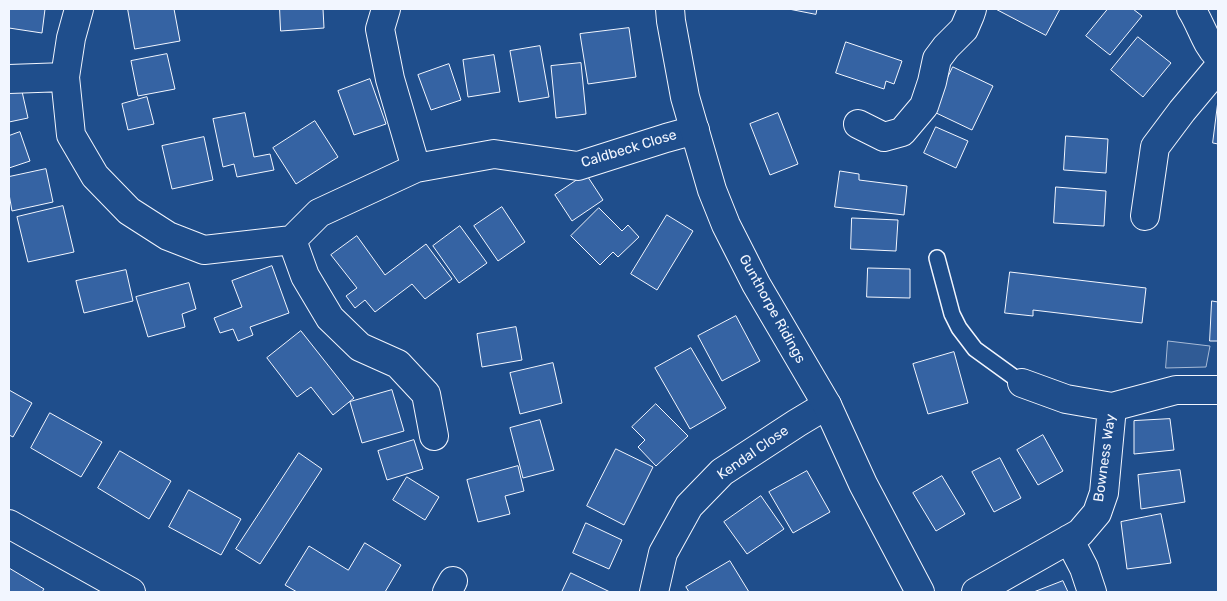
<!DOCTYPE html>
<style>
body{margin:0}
#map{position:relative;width:1227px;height:601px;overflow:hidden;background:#1f4e8c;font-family:Rubik,sans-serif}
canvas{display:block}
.frame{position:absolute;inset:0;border:10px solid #f2f6ff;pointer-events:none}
</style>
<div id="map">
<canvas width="1227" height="601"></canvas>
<div class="frame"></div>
</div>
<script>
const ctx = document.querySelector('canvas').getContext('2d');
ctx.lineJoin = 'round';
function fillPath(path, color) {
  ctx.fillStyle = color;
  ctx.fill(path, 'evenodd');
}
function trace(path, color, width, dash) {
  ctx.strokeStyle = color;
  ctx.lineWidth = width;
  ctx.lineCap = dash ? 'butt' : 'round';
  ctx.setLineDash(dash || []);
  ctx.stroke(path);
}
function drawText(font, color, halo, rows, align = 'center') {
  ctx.font = font + ' Rubik,sans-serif';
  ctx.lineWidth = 4;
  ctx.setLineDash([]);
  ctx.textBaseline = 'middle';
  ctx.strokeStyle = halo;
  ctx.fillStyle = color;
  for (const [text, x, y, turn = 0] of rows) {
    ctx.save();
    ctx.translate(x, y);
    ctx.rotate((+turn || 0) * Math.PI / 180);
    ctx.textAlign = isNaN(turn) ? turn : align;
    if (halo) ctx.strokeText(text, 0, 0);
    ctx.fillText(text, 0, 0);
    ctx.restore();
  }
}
const built = new Path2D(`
 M1168 341 1210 346 1206 367 1166 368Z`);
fillPath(built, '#305b95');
trace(built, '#a8bbd7', 1);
const building = new Path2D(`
 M10 9H45L42 33 9 28Z
 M128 9H174L180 41 135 49Z
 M280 9H323L324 28 281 31Z
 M789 9H817L816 14Z
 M996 9H1060L1046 35Z
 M1108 9H1133L1142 16 1110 55 1086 36Z
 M629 28 636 77 588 84 580 34Z
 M1138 37 1171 63 1143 97 1111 70Z
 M846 42 902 61 894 84 886 81 884 89 836 73Z
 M540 46 549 97 519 102 510 51Z
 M167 54 175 89 138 96 131 61Z
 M494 55 500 92 468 97 463 60Z
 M581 63 586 114 556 118 551 66Z
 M449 64 461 100 431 110 418 75Z
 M953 67 993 86 972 130 932 111Z
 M370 79 386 124 354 135 338 91Z
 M21 87 28 118 9 122V90Z
 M147 97 154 124 128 130 122 104Z
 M1218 101V144L1213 143Z
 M245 113 254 157 270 154 274 170 237 177 234 164 223 167 213 119Z
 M778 113 798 164 770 175 750 124Z
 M315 121 338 157 296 184 273 148Z
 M936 127 968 141 956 168 924 153Z
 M20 132 30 161 9 168V136Z
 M1066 136 1108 139 1106 173 1064 170Z
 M204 137 213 180 172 189 162 146Z
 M46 169 53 202 12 211 9 194V177Z
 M840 171 859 174V180L907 186 904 215 835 207Z
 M586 174 603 200 572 221 555 195Z
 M1056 187 1106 191 1104 226 1054 223Z
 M63 206 74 252 28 262 17 217Z
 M502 207 525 242 498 261 474 226Z
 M599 208 622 231 628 225 639 237 618 257 613 252 600 265 571 236Z
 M667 215 693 231 657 290 631 274Z
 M852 218 898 220 896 251 851 249Z
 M460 226 487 263 459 283 433 246Z
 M357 236 385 275 426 244 452 279 425 299 412 284 375 312 365 300 355 308 346 296 357 288 331 255Z
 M272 266 289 313 250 327 253 335 238 341 233 329 220 333 214 318 242 307 232 281Z
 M868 268 910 269V298L867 297Z
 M126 270 133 301 84 313 76 281Z
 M1010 272 1146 288 1142 323 1033 310V316L1005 313Z
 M189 283 196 309 182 314 185 327 148 337 136 297Z
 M1212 301 1218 302V341H1210Z
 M736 316 760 361 722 381 698 336Z
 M516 327 522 360 482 367 477 334Z
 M301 331 354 398 333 415 311 387 297 397 267 358Z
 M691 348 726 408 690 429 655 368Z
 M954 352 968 403 928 414 913 364Z
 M553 363 562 403 520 414 510 373Z
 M9 390 32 403 13 437 9 435Z
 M392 390 404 431 362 443 350 402Z
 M656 404 688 436 656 466 638 447 645 440 632 427Z
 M50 413 102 442 81 477 31 448Z
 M1170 419 1174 450 1134 454V421Z
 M540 420 554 470 523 478 510 428Z
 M1043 435 1063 471 1038 485 1017 450Z
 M414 440 423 469 387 480 378 451Z
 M616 449 653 467 624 525 587 506Z
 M120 451 171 481 149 519 98 488Z
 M299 453 322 469 260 564 236 549Z
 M1000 458 1021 498 994 512 972 472Z
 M518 466 524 491 505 496 510 514 478 522 467 480Z
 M1180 470 1185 502 1141 509 1138 475Z
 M807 471 830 512 793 533 769 492Z
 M942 476 965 514 936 531 913 493Z
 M407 477 439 497 425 520 393 500Z
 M189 490 241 519 221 555 169 527Z
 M761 496 784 529 747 554 724 522Z
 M1161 514 1171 563 1127 569 1121 522Z
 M586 523 622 540 609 569 573 553Z
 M365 543 401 565 385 592H297L285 585 309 546 348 570Z
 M730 561 749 592H689L686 587Z
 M9 568 44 589 42 592H9Z
 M571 573 610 592H562Z
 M1063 581 1068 592H1034Z`);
fillPath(building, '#3563a3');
trace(building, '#f2f6ff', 1);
const service = new Path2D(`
 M937 258 952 314 959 328 975 349 1022 383`);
const minor = new Path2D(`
 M79 9 71 38 65 77 71 135 95 176 129 211 168 236 204 250 292 240 319 213 416 168 494 154 578 166 666 138 695 130
 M386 9 380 29 390 79 416 168
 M1191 9C1201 24 1205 43 1218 56
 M9 79 65 77
 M858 124 884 137 902 132 924 106 932 82 937 59 946 47 964 29 970 15 972 9
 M1145 216 1155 147 1182 111 1218 68
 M292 240 305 276 330 318 360 347 398 364 426 394 434 436
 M1022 383 1066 399 1112 407 1176 390H1218
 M9 524 131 592
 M1069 539 1084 568 1092 592
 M447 592 453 581
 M654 592 663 553 689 506 722 472 797 423 827 405
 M976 592 1080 533 1097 513 1104 493 1112 407`);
const tertiary = new Path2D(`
 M670 9 671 21 685 97 712 190 726 225 756 284 827 405 863 484 920 592`);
trace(service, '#f2f6ff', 18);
trace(minor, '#f2f6ff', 30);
trace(tertiary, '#f2f6ff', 30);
trace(service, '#1f4e8c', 15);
trace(minor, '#1f4e8c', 28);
trace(tertiary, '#1f4e8c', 28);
drawText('14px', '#f2f6ff', '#1f4e8c', [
 ["Caldbeck Close",629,149,-17],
 ["Gunthorpe Ridings",772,309,61],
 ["Kendal Close",753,453,-35],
 ["Bowness Way",1105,458,-82]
]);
</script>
